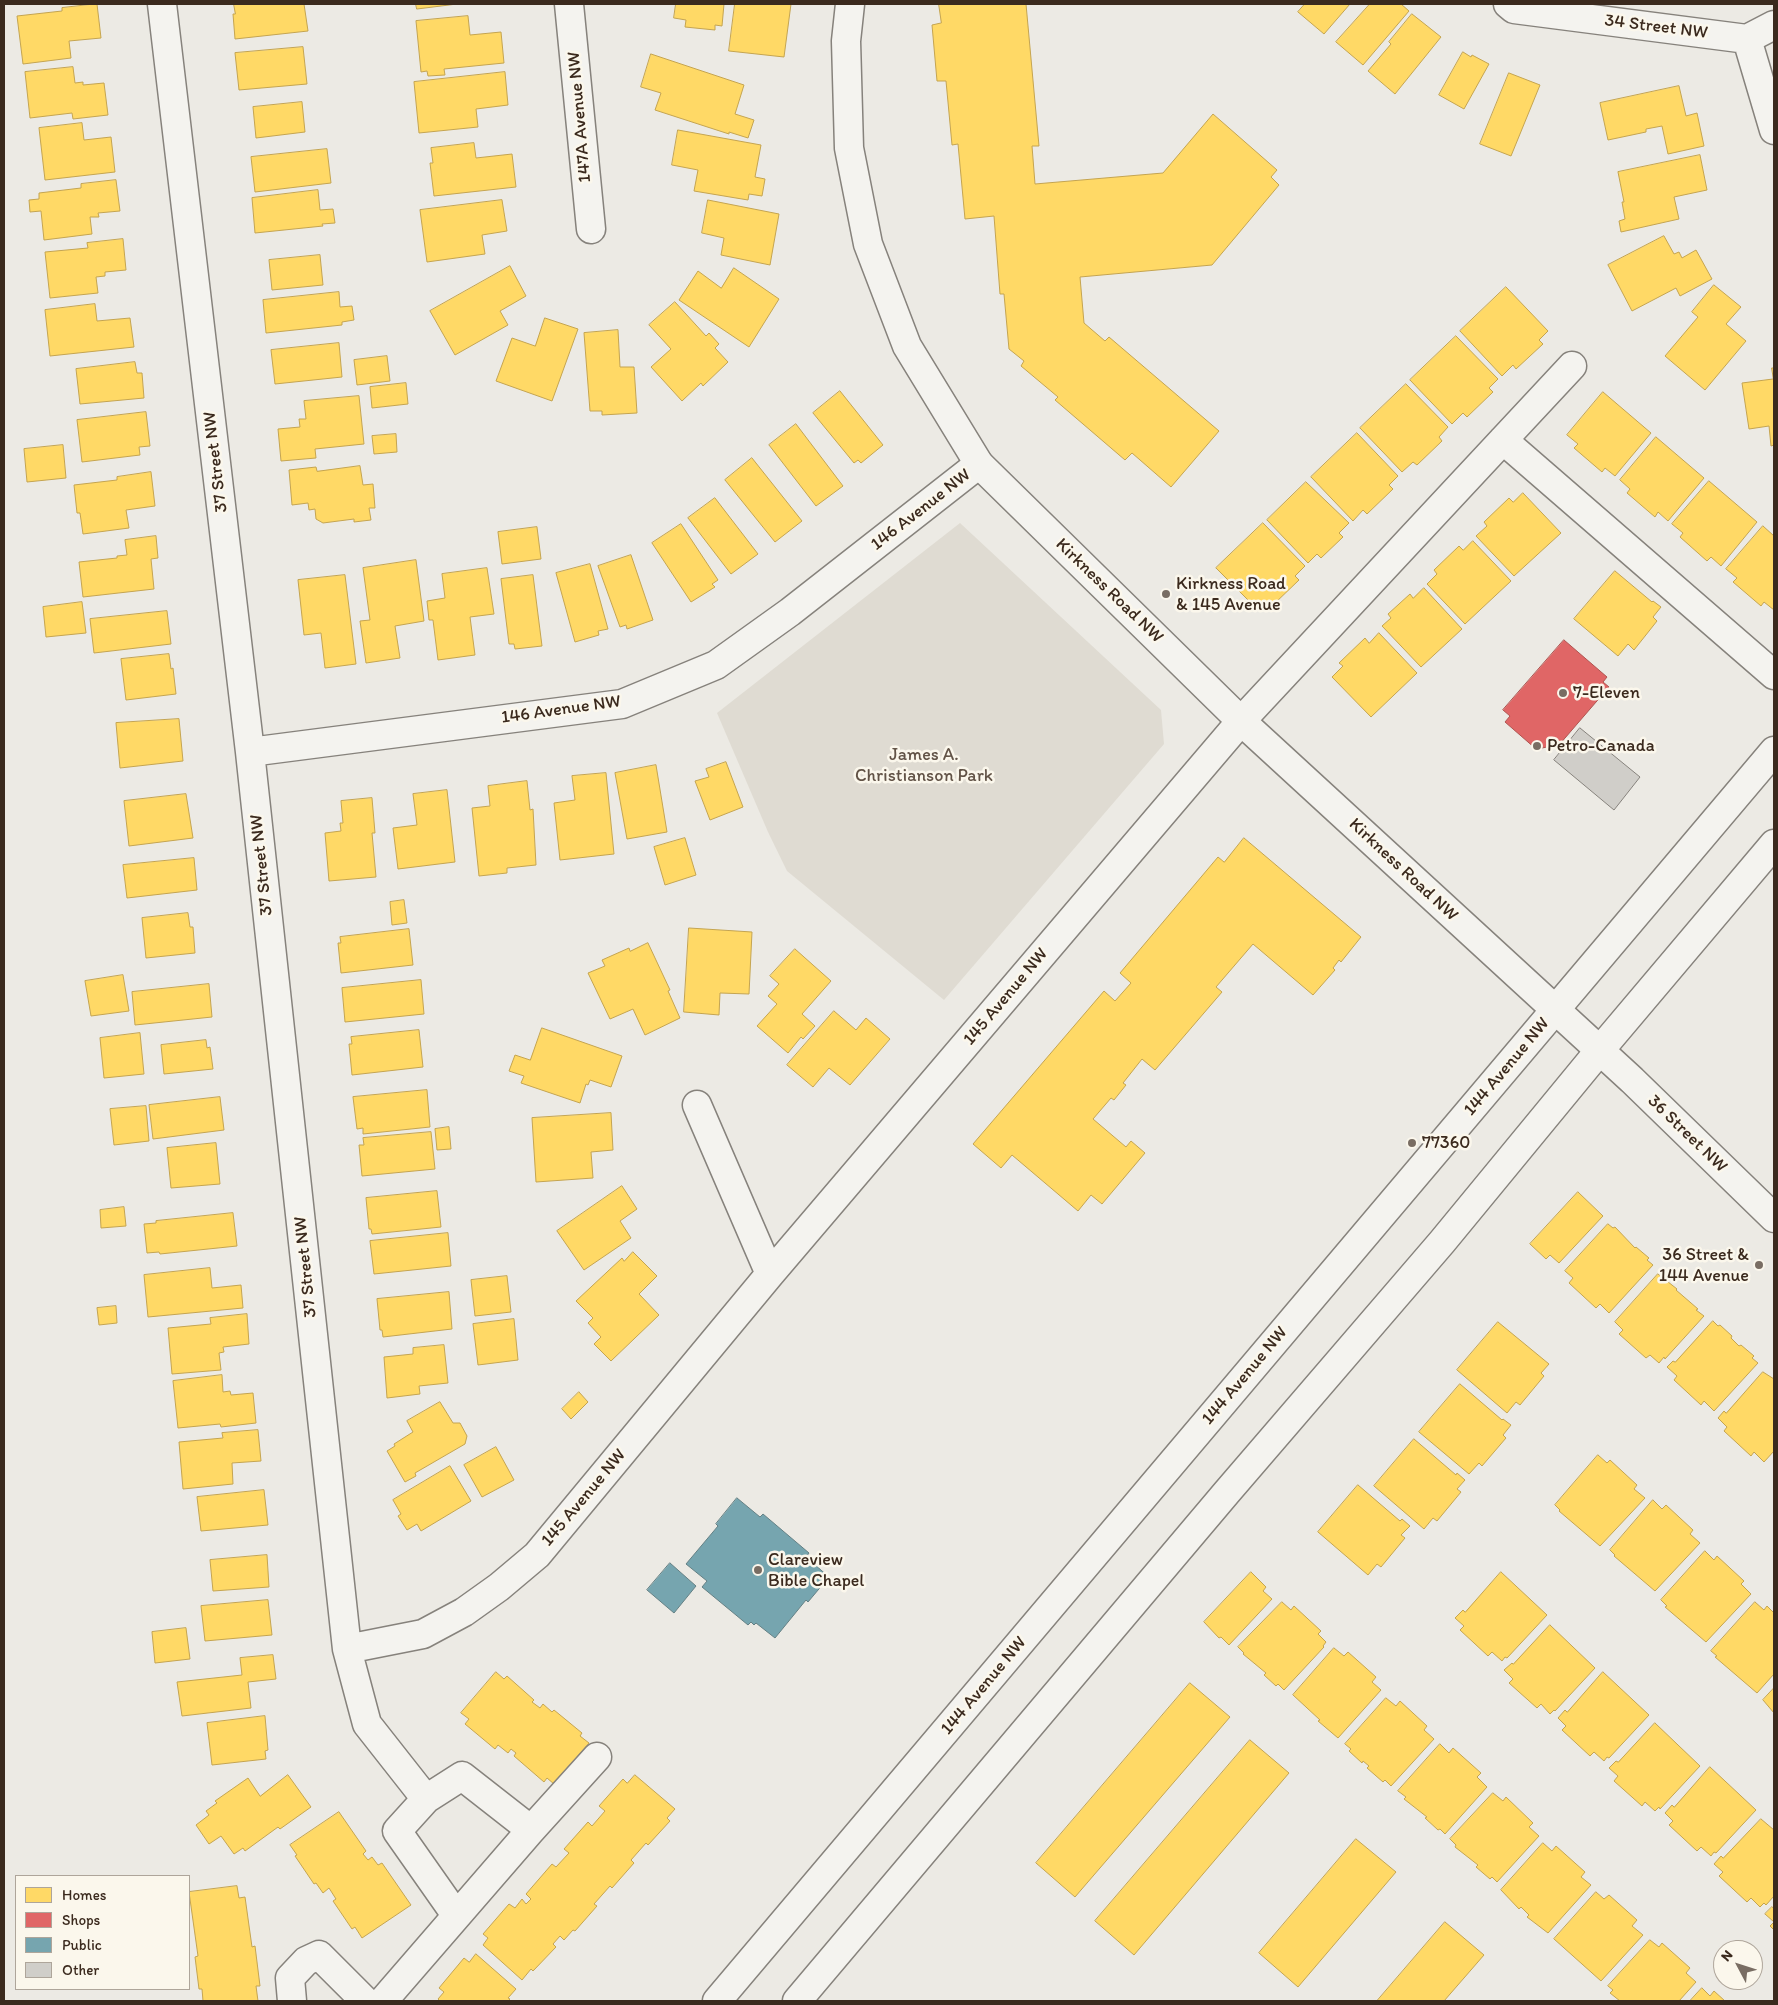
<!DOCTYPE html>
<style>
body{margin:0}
#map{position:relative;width:1778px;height:2005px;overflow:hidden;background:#eceae4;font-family:Itim,sans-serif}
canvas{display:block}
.frame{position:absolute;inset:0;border:5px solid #3b2a1e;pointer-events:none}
.legend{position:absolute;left:15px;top:1875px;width:175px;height:115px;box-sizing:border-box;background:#fbf7ec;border:1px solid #aea59a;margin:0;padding:6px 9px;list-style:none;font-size:15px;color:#3b2a1e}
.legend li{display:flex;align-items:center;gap:10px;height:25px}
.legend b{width:25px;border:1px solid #aea59a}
.north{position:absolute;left:1713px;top:1940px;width:50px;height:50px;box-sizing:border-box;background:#fbf7ec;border:1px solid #aea59a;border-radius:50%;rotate:310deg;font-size:14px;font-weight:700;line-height:20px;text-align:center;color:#3b2a1e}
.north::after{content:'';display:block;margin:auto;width:18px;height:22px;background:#796d63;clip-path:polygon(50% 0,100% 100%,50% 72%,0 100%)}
</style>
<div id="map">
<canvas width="1778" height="2005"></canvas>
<div class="frame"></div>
<ul class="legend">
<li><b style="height:14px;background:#ffd966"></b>Homes</li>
<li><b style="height:14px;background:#e06666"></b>Shops</li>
<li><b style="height:14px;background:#76a5af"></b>Public</li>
<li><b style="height:14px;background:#d0cec9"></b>Other</li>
</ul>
<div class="north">N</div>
</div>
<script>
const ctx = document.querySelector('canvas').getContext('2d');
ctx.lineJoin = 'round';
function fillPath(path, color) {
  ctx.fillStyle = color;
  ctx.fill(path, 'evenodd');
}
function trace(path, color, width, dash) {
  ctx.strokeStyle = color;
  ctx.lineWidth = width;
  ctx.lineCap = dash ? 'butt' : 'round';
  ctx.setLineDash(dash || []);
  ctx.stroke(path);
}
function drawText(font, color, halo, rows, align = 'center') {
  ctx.font = font + ' Itim,sans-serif';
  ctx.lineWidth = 5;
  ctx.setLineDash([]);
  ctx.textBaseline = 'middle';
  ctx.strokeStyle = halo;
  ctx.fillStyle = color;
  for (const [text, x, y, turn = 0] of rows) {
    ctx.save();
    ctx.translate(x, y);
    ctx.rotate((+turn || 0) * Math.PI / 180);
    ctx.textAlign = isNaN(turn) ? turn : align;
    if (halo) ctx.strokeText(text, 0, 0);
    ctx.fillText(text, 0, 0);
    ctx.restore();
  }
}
fillPath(new Path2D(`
 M960 523 1161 710 1164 744 944 1000 787 871 768 832 717 713Z`), '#dfdbd2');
const homes = new Path2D(`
 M97 4 101 38 69 41 71 58 23 64 17 16 62 11V8Z
 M234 4H304L308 31 235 39 233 14H235Z
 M416 4H457L417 9Z
 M676 4H724L722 26 715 25V30L685 27 686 20 674 18Z
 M735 4H791L784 57 729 51Z
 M939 4H1026L1039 146H1032L1035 184 1163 173 1213 114 1277 170 1271 177 1279 185 1212 265 1080 277 1084 323 1105 341 1109 337 1219 431 1171 487 1132 453 1125 460 1055 400 1058 397 1021 366 1024 361 1009 349 1004 294H1000L994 216 965 219 958 144 952 145 946 81H937L932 25 941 23Z
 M1305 4H1350L1324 34 1298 12Z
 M1370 4H1401L1409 11 1363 65 1336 42Z
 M1412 14 1441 37 1395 94 1368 71 1391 44 1389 42Z
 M468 16 470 35 501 32 504 63 444 69 445 75 428 76 427 71 421 72 416 21Z
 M303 47 307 84 239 90 235 53Z
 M1463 52 1471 57 1472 55 1489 64 1464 109 1439 95Z
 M651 54 744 85 735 114 754 120 748 138 729 132V134L655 110 661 93 641 87Z
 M73 67 75 83 83 82V85L104 83 108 115 73 119 72 113 30 118 25 72Z
 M505 72 508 105 476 109 478 127 419 133 414 82Z
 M1509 73 1540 85 1511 156 1480 144Z
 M1679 86 1686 116 1697 113 1704 146 1668 154 1662 126 1646 129V132L1608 140 1600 103Z
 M302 102 305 132 256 138 253 107Z
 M82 123 84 140 111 137 115 172 45 180 39 128Z
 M678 130 761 145 755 177 765 179 762 196 749 194 748 200 694 191 698 170 672 165Z
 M474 143 476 158 512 154 516 187 434 196 430 163H433L431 148Z
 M327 149 331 183 255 192 251 157Z
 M1700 155 1707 190 1674 197 1679 219 1621 232 1619 221 1625 219 1622 202H1624L1618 172Z
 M116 180 120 211 98 213 99 217H90L92 234 44 240 41 211 30 212 29 200 39 199V193L81 188V184Z
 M318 190 320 210 333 209 335 223 322 224 323 226 255 233 252 198Z
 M502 200 507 231 482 235 485 254 427 262 420 210Z
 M708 200 779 214 770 265 721 255 724 238 702 233Z
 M1664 236 1674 254 1679 252 1682 258 1696 250 1712 279 1680 296 1676 288 1632 311 1608 265Z
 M123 239 126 270 105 272V276L96 277 98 293 50 298 45 252 88 248 87 243Z
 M320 255 323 285 272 290 269 260Z
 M510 266 526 296 500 311 508 325 455 355 430 311Z
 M734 268 779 299 749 347 679 300 698 271 721 288Z
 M1714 285 1741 307 1726 324 1746 341 1705 390 1665 356 1698 317 1692 312Z
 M1506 287 1548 331 1539 340 1543 344 1516 369 1513 365 1502 376 1460 331Z
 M339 292 340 307 352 306 354 320 342 322V325L266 333 263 300Z
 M675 302 706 336 709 333 719 344 715 348 728 362 703 386 701 383 682 401 651 367 671 349 649 325Z
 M95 304 97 321 130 318 134 347 50 356 45 310Z
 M545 318 578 329 552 401 496 381 512 338 535 346Z
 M618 330 620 367H634L637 413 602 415V411H590L584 333Z
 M1456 336 1498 379 1489 388 1493 392 1467 417 1463 413 1452 424 1410 380Z
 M339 343 342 377 275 384 271 350Z
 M387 356 390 381 357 385 354 360Z
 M135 362 137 373H142L144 398 80 404 76 369Z
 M1772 368H1774V445L1771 446 1769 426 1749 429 1742 383 1773 379Z
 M406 383 408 404 372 408 370 387Z
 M1406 384 1448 427 1439 437 1442 441 1417 465 1413 462 1402 472 1360 428Z
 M840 391 883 445 861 463 858 460 854 463 813 413Z
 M1603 392 1651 433 1615 476 1605 468 1602 472 1574 448 1578 444 1567 435Z
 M359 396 364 444 315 449 316 458 281 461 278 429 300 427 299 419H306L304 401Z
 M146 412 150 446 139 447 140 455 82 462 77 420Z
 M796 424 843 486 816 506 769 445Z
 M1357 433 1398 476 1389 485 1393 489 1367 514 1363 510 1353 521 1311 477Z
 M396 434 397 452 374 454 372 436Z
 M1656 437 1704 478 1668 521 1658 512 1655 517 1627 493 1630 489 1620 480Z
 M63 445 66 478 27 482 24 449Z
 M752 458 802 521 775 542 725 480Z
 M360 466 363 485 373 484 375 508H369L371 520 354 522V519L323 523 316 519 315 509 309 510 308 503 292 505 289 470 316 467 317 471Z
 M151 472 155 506 126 510 129 528 83 534 80 513H77L74 485 117 480V477Z
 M1709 481 1757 522 1721 566 1711 557 1707 561 1680 537 1683 533 1672 524Z
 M1306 482 1349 523 1339 533 1343 537 1321 558 1317 554 1308 563 1267 520Z
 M1523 493 1561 533 1514 576 1476 536 1487 526 1484 522 1509 498 1513 502Z
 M715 498 758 554 731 574 688 518Z
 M1263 523 1305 566 1295 576 1299 580 1273 605 1270 601 1259 611 1216 568Z
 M681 524 718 580 712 584 715 587 691 602 652 543Z
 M1763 526 1774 536V610L1764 602 1761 606 1733 582 1737 578 1726 569Z
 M537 527 541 559 502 564 498 532Z
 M156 536 158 558 151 559 154 589 83 597 79 562 117 558V556L127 555 125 540Z
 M1473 541 1511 581 1465 624 1427 584 1437 574 1434 570 1459 546 1463 550Z
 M631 555 653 620 627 629 626 625 620 627 598 566Z
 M416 560 424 621 395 626 400 658 366 663 360 621 370 620 363 568Z
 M590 564 608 629 598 631 599 635 575 642 556 573Z
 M487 568 494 614 470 617 475 655 438 660 433 620H429L427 601 445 598 442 574Z
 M1615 571 1652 602 1653 601 1661 607 1653 617 1657 621 1634 650 1628 644 1618 656 1574 619Z
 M345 575 356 664 325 668 321 633 304 635 298 580Z
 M533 575 542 646 515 649 514 644H509L501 579Z
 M1424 588 1462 629 1421 667 1382 626 1391 618 1388 614 1410 594 1413 598Z
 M82 602 86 633 46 637 43 607Z
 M167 611 171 644 94 653 90 619Z
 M1379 633 1417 673 1371 717 1332 677 1343 666 1339 663 1365 638 1369 643Z
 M169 654 171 669 173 668 176 694 126 700 121 659Z
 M179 719 183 761 120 768 116 723Z
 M726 762 743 807 710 820 695 781 709 777 706 769Z
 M656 765 667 832 627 839 615 773Z
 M606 773 614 854 560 860 554 803 575 800 572 776Z
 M527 781 530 810 533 809 536 865 507 868V873L479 876 472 808 490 806 488 786Z
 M447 790 455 862 398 869 393 828 417 825 413 794Z
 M186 794 193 838 129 846 124 801Z
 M372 798 375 833H372L376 877 329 881 325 833 341 831 340 823H343L341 801Z
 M685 838 696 875 665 885 654 847Z
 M1244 838 1361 937 1341 962 1339 960 1333 968 1335 970 1313 995 1253 944 1216 987 1222 992 1155 1070 1142 1059 1123 1083 1126 1085 1114 1100 1111 1098 1093 1119 1126 1147 1131 1141 1145 1153 1102 1204 1091 1195 1078 1211 1012 1155 1001 1168 973 1144 1104 991 1115 1001 1131 983 1120 973 1218 857 1224 862Z
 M194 858 197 890 127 898 123 865Z
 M404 900 407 923 392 925 390 902Z
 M188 913 190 927H193L195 953 146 958 142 918Z
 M689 928 752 932 749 994 720 993 719 1015 684 1012Z
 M409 929 413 965 341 973 338 943H341L340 937Z
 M648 943 670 990 668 991 680 1018 645 1035 633 1009 610 1019 588 973 605 966 602 960 629 948 630 951Z
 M795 949 831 981 802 1014 815 1026 803 1039 801 1037 788 1053 757 1026 777 1004 768 996 779 984 770 976Z
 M123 975 129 1011 91 1016 85 981Z
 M421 980 424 1014 345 1022 342 988Z
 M209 984 212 1017 135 1025 132 992Z
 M834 1011 856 1030 866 1018 890 1039 850 1085 829 1068 813 1087 787 1065Z
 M542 1028 622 1056 611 1087 590 1080 588 1085 586 1084 580 1103 521 1083 524 1076 509 1071 515 1055 530 1060Z
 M419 1030 423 1067 352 1075 349 1044H352L351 1037Z
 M140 1033 144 1074 104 1078 100 1038Z
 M206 1040 207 1048 210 1047 213 1069 164 1074 161 1045Z
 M427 1090 430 1127 363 1134V1128L357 1129 353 1097Z
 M220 1097 224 1130 153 1139 149 1105Z
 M146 1106 149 1141 114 1145 110 1109Z
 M611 1113 613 1150 591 1152 593 1178 536 1182 532 1118Z
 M449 1127 451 1149 437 1150 435 1129Z
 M431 1132 435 1169 362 1176 359 1145H364L363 1138Z
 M216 1143 220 1184 171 1188 167 1148Z
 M622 1186 637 1209 620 1221 631 1238 584 1270 557 1231Z
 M437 1191 441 1227 372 1234 371 1229H369L366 1198Z
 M1578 1192 1603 1216 1559 1263 1550 1255 1546 1259 1530 1244Z
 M124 1207 126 1226 101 1228 100 1210Z
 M233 1213 237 1246 160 1254 159 1252 147 1253 144 1224 156 1223V1221Z
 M1608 1224 1613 1228 1615 1227 1635 1248 1636 1247 1649 1258 1647 1260 1653 1265 1609 1313 1600 1304 1596 1308 1569 1283 1573 1278 1565 1271Z
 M448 1233 451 1266 374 1274 370 1241Z
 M633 1252 657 1276 639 1294 659 1315 611 1361 594 1344 601 1337 588 1323 593 1318 576 1301 622 1258 624 1261Z
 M210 1268 212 1288 241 1285 243 1308 148 1317 144 1275Z
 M1658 1274 1677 1289 1676 1290 1698 1309 1696 1310 1704 1316 1665 1359 1664 1357 1659 1363 1650 1355 1646 1358 1619 1334 1623 1330 1615 1322Z
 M507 1276 511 1312 475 1316 471 1280Z
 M449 1292 452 1329 383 1337 382 1330H380L377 1299Z
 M116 1306 117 1323 99 1325 97 1308Z
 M247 1314 249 1344 223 1347 224 1352 219 1353 221 1370 172 1374 168 1328 211 1324 210 1318Z
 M514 1319 518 1360 478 1365 473 1324Z
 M1713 1321 1718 1326 1720 1325 1732 1336 1731 1338 1739 1346 1741 1345 1754 1356 1752 1358 1758 1363 1714 1411 1704 1401 1701 1405 1674 1380 1677 1376 1667 1367 1673 1361 1675 1362Z
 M1498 1322 1549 1364 1541 1373 1544 1376 1520 1405 1516 1402 1507 1413 1457 1370Z
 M444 1345 448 1383 419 1386 420 1394 387 1398 384 1357 413 1354V1348Z
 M1763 1372 1774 1379V1451L1764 1462 1754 1452 1751 1456 1724 1431 1727 1427 1718 1418 1724 1411 1726 1413Z
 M222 1375 223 1392 230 1391 231 1395 253 1393 256 1423 221 1427 220 1424 178 1428 173 1381Z
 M1460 1384 1502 1420 1503 1419 1511 1425 1503 1435 1506 1438 1482 1466 1479 1463 1469 1474 1419 1432Z
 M579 1392 588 1402 571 1419 562 1409Z
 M440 1402 453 1423H460L467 1436 465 1444 415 1473 416 1476 405 1482 387 1451 395 1446 394 1444 413 1432 407 1421Z
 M258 1430 261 1461 232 1463 233 1484 183 1489 179 1442 223 1438 222 1433Z
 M1414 1439 1456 1475 1457 1473 1465 1480 1457 1489 1461 1492 1437 1521 1433 1518 1424 1529 1374 1486Z
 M496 1447 514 1480 482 1497 464 1465Z
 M1598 1455 1607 1463 1610 1460 1637 1485 1634 1489 1645 1498 1600 1546 1559 1511 1560 1510 1555 1505Z
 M450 1466 471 1501 421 1531 417 1524 407 1530 398 1516 401 1514 393 1500Z
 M1358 1485 1400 1521 1402 1519 1410 1526 1401 1535 1405 1538 1381 1567 1377 1564 1368 1575 1318 1532Z
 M264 1490 268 1525 201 1531 197 1497Z
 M1653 1500 1662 1509 1666 1505 1693 1530 1690 1534 1700 1543 1655 1591 1614 1556 1615 1555 1610 1550Z
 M1705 1551 1714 1560 1717 1556 1744 1581 1741 1584 1751 1594 1706 1642 1665 1607 1667 1606 1661 1600Z
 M267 1555 269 1587 213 1591 210 1560Z
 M1251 1572 1266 1587 1263 1591 1272 1599 1229 1645 1221 1637 1219 1638 1204 1622Z
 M1501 1572 1547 1615 1507 1658 1505 1657 1502 1661 1492 1652 1488 1656 1460 1630 1464 1626 1455 1618 1463 1610 1465 1612Z
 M268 1600 272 1635 205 1641 201 1606Z
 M1282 1602 1291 1610 1294 1606 1321 1631 1318 1634 1326 1642 1323 1646 1324 1647 1284 1690 1278 1684 1276 1686 1264 1675 1266 1673 1243 1654 1244 1653 1238 1647Z
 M1755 1602 1764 1610 1767 1606 1774 1613V1674L1757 1693 1715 1657 1717 1656 1711 1651Z
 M1550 1625 1595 1668 1555 1711 1554 1710 1550 1714 1541 1704 1537 1708 1509 1683 1513 1679 1504 1670 1512 1663 1513 1664Z
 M186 1628 190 1659 155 1663 152 1632Z
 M1334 1648 1344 1656 1348 1652 1376 1677 1372 1682 1381 1690 1338 1738 1318 1721 1320 1720 1293 1695Z
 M273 1655 276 1679 248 1682 251 1708 182 1716 177 1682 242 1675 240 1658Z
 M496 1672 504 1679 507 1676 534 1700 532 1702 540 1708 543 1704 552 1712 554 1710 582 1733 580 1736 589 1743 554 1784 547 1778 544 1782 514 1756 516 1753 511 1749 508 1753 498 1745 495 1749 465 1724 469 1719 461 1713Z
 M1603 1672 1649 1715 1609 1758 1607 1757 1604 1761 1594 1752 1590 1756 1562 1730 1566 1726 1558 1718 1565 1710 1567 1712Z
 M1190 1683 1230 1717 1075 1897 1036 1863Z
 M1774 1688V1713L1763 1700Z
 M1386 1698 1396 1706 1400 1701 1427 1726 1424 1730 1434 1739 1391 1786 1385 1780 1383 1782 1367 1768 1369 1766 1363 1761 1362 1763 1349 1751 1351 1749 1345 1744Z
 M265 1716 268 1750 265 1751 266 1759 212 1765 207 1723Z
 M1655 1723 1700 1766 1660 1809 1659 1807 1655 1811 1645 1802 1642 1806 1614 1781 1618 1776 1609 1768 1616 1761 1618 1762Z
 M1250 1740 1289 1773 1134 1955 1095 1921Z
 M1440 1744 1449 1753 1453 1748 1481 1773 1477 1777 1487 1787 1445 1834 1440 1829 1438 1830 1425 1818 1427 1817 1404 1799 1406 1797 1398 1791Z
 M1710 1767 1756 1810 1716 1853 1714 1852 1711 1856 1701 1847 1697 1851 1669 1825 1673 1821 1665 1813 1672 1805 1674 1807Z
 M288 1775 311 1807 280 1829 278 1827 245 1851 243 1848 234 1854 221 1836 209 1844 196 1825 209 1815 206 1811 217 1803 215 1801 248 1778 260 1796Z
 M635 1775 675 1809 667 1818 670 1821 648 1845 646 1843 631 1860 634 1863 612 1888 610 1886 594 1904 597 1906 575 1931 573 1930 564 1940 560 1936 553 1944 556 1947 533 1971 531 1969 522 1980 483 1945 488 1938 483 1934 509 1904 515 1908 522 1899 526 1904 531 1899 526 1894 552 1864 556 1867 569 1853 564 1849 588 1822 592 1826 605 1811 599 1806 623 1779 627 1783Z
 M1493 1793 1503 1801 1506 1797 1533 1823 1529 1827 1539 1836 1497 1882 1492 1877 1490 1879 1476 1867 1478 1865 1455 1847 1456 1845 1450 1839Z
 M339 1812 366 1851 363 1854 368 1860 372 1857 378 1865 382 1863 411 1905 362 1938 355 1927 352 1929 333 1901 336 1899 329 1888 323 1893 316 1883 314 1884 295 1856 297 1855 290 1845Z
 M1761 1819 1774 1830V1896L1766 1905 1764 1903 1760 1907 1751 1898 1747 1902 1719 1876 1723 1872 1714 1864 1721 1856 1723 1858Z
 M1356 1839 1396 1872 1298 1987 1259 1953Z
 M1543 1843 1552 1851 1556 1846 1585 1872 1581 1877 1591 1885 1548 1933 1527 1917 1529 1915 1521 1907 1519 1909 1501 1890Z
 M237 1886 239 1898 245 1897 252 1947 255 1946 260 1986H256L258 2001H203L202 1989H199L195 1957 198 1956 189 1892Z
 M1596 1892 1604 1899 1609 1895 1637 1920 1632 1926 1643 1935 1601 1981 1554 1939Z
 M1772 1907 1774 1908V1930L1770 1926 1774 1922 1765 1914Z
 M1445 1922 1484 1955 1444 2001H1377Z
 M1650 1940 1659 1947 1662 1943 1690 1968 1686 1973 1696 1982 1679 2001H1620L1610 1993 1613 1990 1608 1986Z
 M476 1954 516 1989 508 1998 510 1999 508 2001H440L438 1999 444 1992 439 1988 464 1958 469 1962Z
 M1702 1988 1710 1996 1714 1991 1725 2001H1690Z`);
fillPath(homes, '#ffd966');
trace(homes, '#c4a450', 1);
const shops = new Path2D(`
 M1564 640 1607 677 1603 682 1609 687 1559 745 1536 749 1505 722 1510 716 1503 710Z`);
fillPath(shops, '#e06666');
trace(shops, '#ae5450', 1);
const public = new Path2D(`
 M737 1498 760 1517 763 1514 809 1553 806 1557 829 1577 808 1602 806 1600 775 1638 756 1623 754 1625 751 1622 748 1625 702 1587 707 1581 686 1564 718 1526 716 1524Z
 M670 1563 696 1586 674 1613 647 1590Z`);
fillPath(public, '#76a5af');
trace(public, '#648084', 1);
const building = new Path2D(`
 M1580 728 1640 777 1614 810 1554 760Z`);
fillPath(building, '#d0cec9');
trace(building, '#86827c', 1);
const minor = new Path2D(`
 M162 4 250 752 347 1649 367 1724 426 1799 462 1776 531 1830 383 2001
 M569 4 591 229
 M1508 4 1514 9 1747 39
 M1774 25 1747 39 1774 130
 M1503 440 1774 675
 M250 752 622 704 716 665 790 612 979 464
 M697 1105 770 1274
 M347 1649 423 1634 464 1612 499 1587 537 1555 770 1274 1241 721 1572 366
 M426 1799 397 1831 456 1915
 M531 1830 597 1757
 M292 2001 290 1978 306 1961 319 1955 365 2001`);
const tertiary = new Path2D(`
 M850 4 846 41 849 148 868 244 907 346 979 464 1241 721 1632 1080 1774 1218`);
const secondary = new Path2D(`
 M717 2001 1774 751
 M797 2001 1227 1492 1442 1242 1600 1050 1774 844`);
trace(minor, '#86827c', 31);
trace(tertiary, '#86827c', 31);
trace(secondary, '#86827c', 31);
trace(minor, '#f4f3ef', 28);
trace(tertiary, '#f4f3ef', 28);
trace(secondary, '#f4f3ef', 28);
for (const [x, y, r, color] of [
 [1166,594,5,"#796d63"],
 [1563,693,5,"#796d63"],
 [1537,746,5,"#796d63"],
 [1412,1143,5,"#796d63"],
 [1759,1265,5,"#796d63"],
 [758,1570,5,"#796d63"]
]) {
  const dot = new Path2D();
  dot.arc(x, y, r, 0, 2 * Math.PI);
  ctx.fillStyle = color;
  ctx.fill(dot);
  trace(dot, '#fbf7ec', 2);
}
drawText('18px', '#3b2a1e', '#fbf7ec', [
 ["34 Street NW",1656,27,7],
 ["147A Avenue NW",580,117,-95],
 ["37 Street NW",216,462,-97],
 ["146 Avenue NW",921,510,-38],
 ["Kirkness Road NW",1109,591,44],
 ["146 Avenue NW",561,710,-8],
 ["37 Street NW",262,865,-96],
 ["Kirkness Road NW",1403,870,43],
 ["145 Avenue NW",1006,997,-50],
 ["144 Avenue NW",1507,1067,-50],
 ["36 Street NW",1687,1134,44],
 ["37 Street NW",306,1267,-96],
 ["144 Avenue NW",1245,1376,-50],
 ["145 Avenue NW",584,1498,-50],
 ["144 Avenue NW",984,1686,-50]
]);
drawText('18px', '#3b2a1e', '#fbf7ec', [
 ["Kirkness Road",1176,584],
 ["& 145 Avenue",1176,605],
 ["7-Eleven",1573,693],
 ["Petro-Canada",1547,746],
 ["77360",1422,1143],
 ["36 Street &",1749,1255,"right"],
 ["144 Avenue",1749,1276,"right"],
 ["Clareview",768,1560],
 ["Bible Chapel",768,1581]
], 'left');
drawText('18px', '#625347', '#fbf7ec', [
 ["James A.",924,755],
 ["Christianson Park",924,776]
]);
</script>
